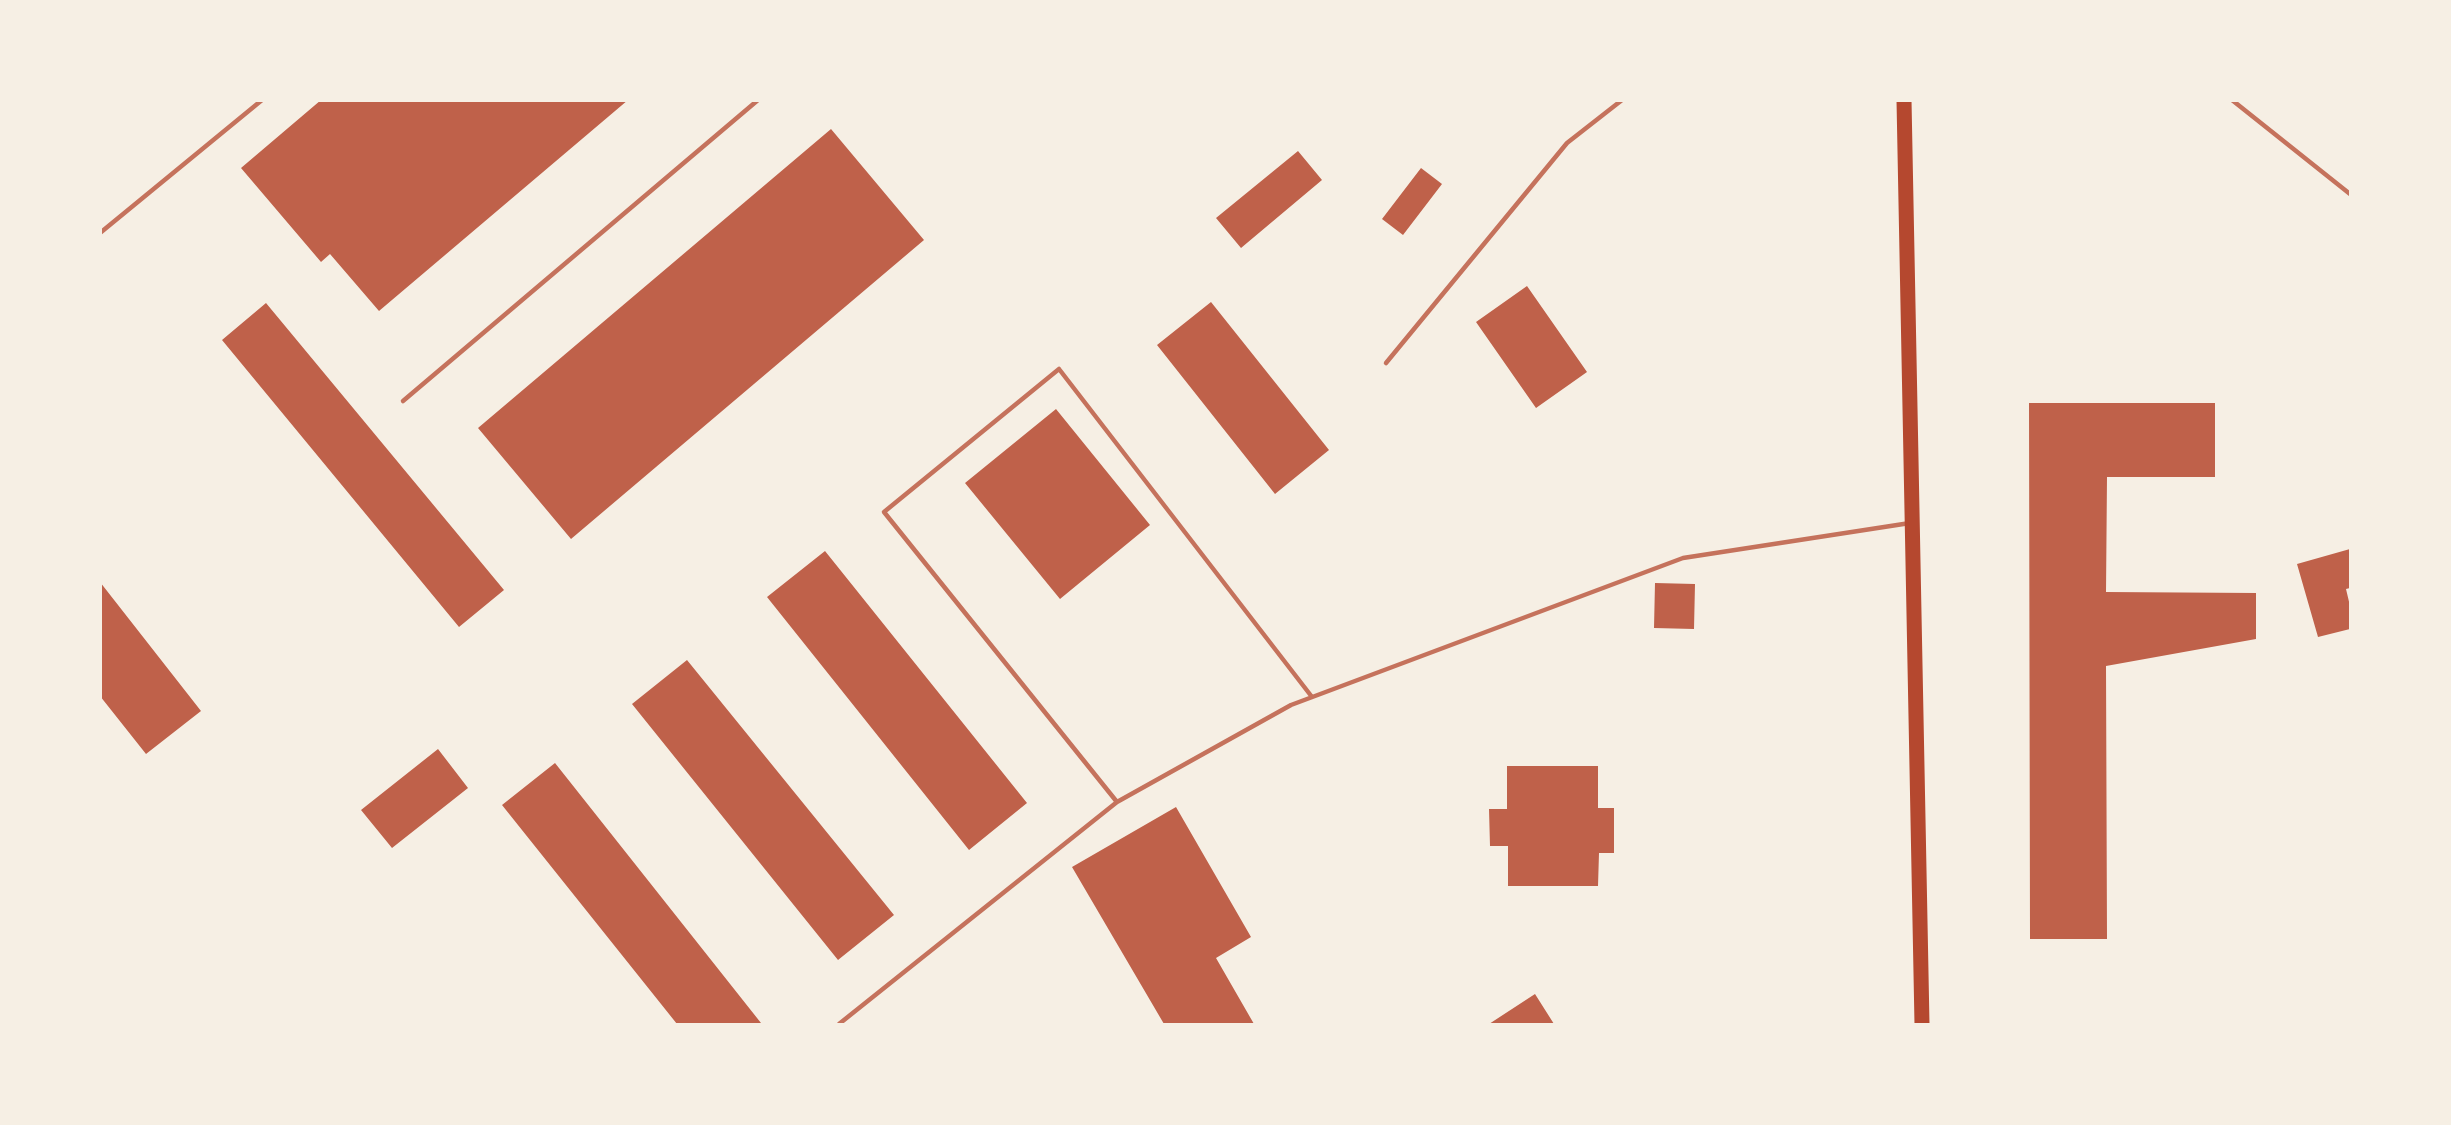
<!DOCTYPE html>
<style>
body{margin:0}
#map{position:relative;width:2451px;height:1125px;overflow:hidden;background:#f6efe4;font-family:"Sofia Sans Condensed",sans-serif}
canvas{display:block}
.frame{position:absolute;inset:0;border:102px solid #f6efe4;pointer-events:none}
</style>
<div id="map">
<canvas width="2451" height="1125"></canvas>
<div class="frame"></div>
</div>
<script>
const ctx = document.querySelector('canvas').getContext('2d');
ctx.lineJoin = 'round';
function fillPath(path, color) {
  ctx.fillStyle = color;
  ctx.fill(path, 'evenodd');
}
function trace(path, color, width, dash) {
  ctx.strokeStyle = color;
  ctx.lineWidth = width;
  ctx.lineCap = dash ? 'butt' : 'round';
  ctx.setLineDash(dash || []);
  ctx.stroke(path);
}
fillPath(new Path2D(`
 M321 100H628L379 311 330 254 321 262 241 168Z
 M831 129 924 240 571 539 478 428Z
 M1298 151 1322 180 1241 248 1216 218Z
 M1421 168 1442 184 1403 235 1382 219Z
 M1527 286 1587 372 1536 408 1476 322Z
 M1211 302 1329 450 1275 494 1157 345Z
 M266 303 504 590 459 627 222 340Z
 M2029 403H2215V477H2107L2106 592 2256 593V639L2106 666 2107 939H2030Z
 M1056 409 1150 525 1060 599 965 483Z
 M2350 549V588L2346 589 2350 606V629L2318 637 2297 564Z
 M825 551 1027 803 969 850 767 597Z
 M100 582 201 711 146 754 100 696Z
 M1655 583 1695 584 1694 629 1654 628Z
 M687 660 894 915 838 960 632 704Z
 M438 749 468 788 392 848 361 810Z
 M555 763 761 1023 759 1024H677L502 805Z
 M1507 766H1598V808H1614V853H1599L1598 886H1508V846H1490L1489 809H1507Z
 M1176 807 1251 937 1216 958 1254 1024H1164L1072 867Z
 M1535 994 1554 1024H1489Z`), '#bf614a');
trace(new Path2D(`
 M2232 100 2350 194
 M100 233 262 100
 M1386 363 1567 143 1622 100
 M403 401 758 100
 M1117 802 884 512 1059 369 1312 697
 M839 1024 1117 802 1291 705 1683 558 1910 523`), '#c5725c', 4.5);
trace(new Path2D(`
 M1904 100 1922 1024`), '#b5482f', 15);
</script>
